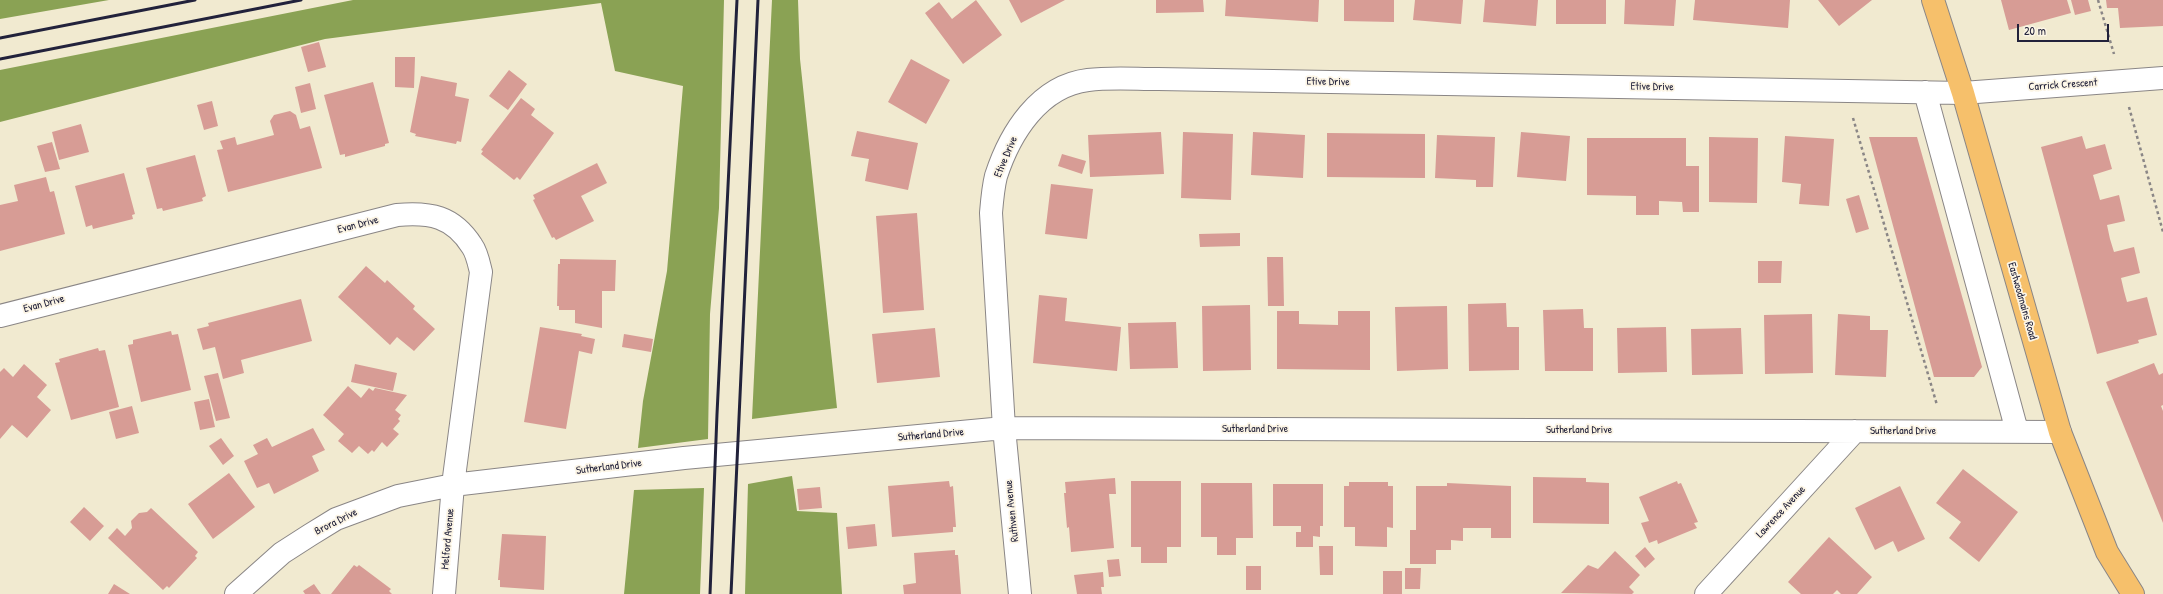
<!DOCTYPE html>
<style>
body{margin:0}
#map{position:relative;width:2163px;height:594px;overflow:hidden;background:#f1ead0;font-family:"Patrick Hand",sans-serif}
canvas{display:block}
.scale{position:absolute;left:2017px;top:24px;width:92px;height:18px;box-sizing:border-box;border:2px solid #22223b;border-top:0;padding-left:5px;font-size:12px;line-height:14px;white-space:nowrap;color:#22223b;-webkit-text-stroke:3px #fcf5e5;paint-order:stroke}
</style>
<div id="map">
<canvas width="2163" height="594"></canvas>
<div class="scale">20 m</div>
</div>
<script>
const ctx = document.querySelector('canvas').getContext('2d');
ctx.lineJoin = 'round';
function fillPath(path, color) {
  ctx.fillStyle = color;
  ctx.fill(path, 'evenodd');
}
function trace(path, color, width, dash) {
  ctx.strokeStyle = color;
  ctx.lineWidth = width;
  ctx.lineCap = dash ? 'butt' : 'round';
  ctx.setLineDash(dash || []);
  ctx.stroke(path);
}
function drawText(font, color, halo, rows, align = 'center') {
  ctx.font = font + ' "Patrick Hand",sans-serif';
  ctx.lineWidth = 3.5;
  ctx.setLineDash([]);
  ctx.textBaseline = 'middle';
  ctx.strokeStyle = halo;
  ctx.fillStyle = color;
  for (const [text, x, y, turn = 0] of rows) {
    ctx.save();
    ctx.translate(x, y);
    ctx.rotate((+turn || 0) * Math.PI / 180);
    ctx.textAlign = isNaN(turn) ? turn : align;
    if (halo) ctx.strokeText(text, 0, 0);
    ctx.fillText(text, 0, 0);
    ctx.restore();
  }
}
fillPath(new Path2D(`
 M0 0H109L0 19Z
 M353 0H724L719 208 710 314 708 439 638 448 643 401 667 271 683 86 615 71 601 3 325 39 0 122V70Z
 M772 0H798L800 59 837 408 752 419Z
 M792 476 797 511 837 513 842 594H745L748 484Z
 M704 488 700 594H624L634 490Z`), '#8aa254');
fillPath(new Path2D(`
 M976 0 1002 35 963 64 925 13 939 2 952 19Z
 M1009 0H1065L1021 23Z
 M1156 0H1203L1204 12 1156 13Z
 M1226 0H1319L1318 22 1225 16Z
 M1344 0H1394V22L1344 21Z
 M1415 0H1463L1461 24 1413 20Z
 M1485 0H1538L1536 26 1483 22Z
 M1556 0H1606V24H1556Z
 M1625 0H1676L1674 26 1624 24Z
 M1695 0H1790L1788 28 1693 20Z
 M1818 0H1872L1839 26Z
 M2001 0H2067L2071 13 2009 30Z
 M2071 0H2088L2091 11 2075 15Z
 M2106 0H2163V26L2120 28 2118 8H2107Z
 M319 42 326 67 308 72 301 47Z
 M395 57H415L414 88 395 87Z
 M911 59 950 80 926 124 888 102Z
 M509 70 527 84 508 110 489 96Z
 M421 76 457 83 455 96 469 99 461 142 457 141 456 144 415 136 416 134 410 132Z
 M373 82 389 143 385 144V146L345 157V154L340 155 324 95Z
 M310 83 316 109 301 113 295 87Z
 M521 98 535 109 531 115 554 133 520 180 517 177 514 180 481 154 483 151 481 150Z
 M212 101 218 126 204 130 197 105Z
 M290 111 296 115 300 129 310 126 322 168 228 192 217 150 223 149 220 141 235 137 237 145 274 135 270 121 274 115Z
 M81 124 89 152 59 160 52 132Z
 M857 131 918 143 908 190 865 181 869 159 851 156Z
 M1161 132 1164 174 1090 177 1088 135Z
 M1183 132 1233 134 1231 200 1181 198Z
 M1253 132 1305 135 1303 178 1251 175Z
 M1521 132 1570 136 1566 181 1517 177Z
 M1327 133 1425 134V178L1327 177Z
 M1437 135 1495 137 1493 187H1476V180L1435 178Z
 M1785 136 1834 139 1829 206 1799 204 1801 184 1782 182Z
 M2082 136 2086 149 2105 144 2112 169 2093 175 2100 200 2119 195 2125 221 2107 225 2110 239 2114 252 2134 247 2140 273 2121 278 2124 291 2127 302 2147 297 2157 335 2138 340 2139 343 2097 354 2041 147Z
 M1709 137 1758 138 1757 203 1709 202Z
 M1869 137H1917L1982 367 1974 377H1934Z
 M1587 138H1686V166H1699V212H1683L1682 202 1659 201V215H1636V196L1587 195Z
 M52 142 60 169 45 172 37 146Z
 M1062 154 1086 161 1082 174 1058 166Z
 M195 155 206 196 202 198 203 201 163 211 162 208 157 209 146 168Z
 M597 163 607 183 581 196 594 221 556 240 554 237 552 238 533 200 535 199 533 195Z
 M124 173 135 214 132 215 133 219 93 229 92 225 86 227 75 186Z
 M46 177 50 192 54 191 65 234 0 251V205L18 201 14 185Z
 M1051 184 1093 189 1087 239 1045 234Z
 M1859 195 1869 229 1856 233 1846 199Z
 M917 213 924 310 883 313 876 216Z
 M1240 233V246L1200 247 1199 234Z
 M1267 257H1283L1284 306H1268Z
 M560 259 616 260 615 291H602V328L575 323V310H559V306H557L558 264H560Z
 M1758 261H1782L1781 283H1758Z
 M366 266 385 283 387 280 415 306 413 309 435 329 414 351 397 337 390 345 338 297Z
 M1039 295 1067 298 1065 321 1121 327 1117 371 1033 363Z
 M301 299 312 341 241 360 244 373 223 379 215 347 203 350 197 329 209 326 208 323Z
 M1506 303 1507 327H1519V370L1469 371 1468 304Z
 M1250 305 1251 370 1203 371 1202 306Z
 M1447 306 1448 369 1397 371 1395 307Z
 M1583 309 1584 328H1593V371H1545L1543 310Z
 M1277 311H1299V324L1338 325V311H1370V370L1277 369Z
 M1812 314 1813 373 1765 374 1764 315Z
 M1838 314 1870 316V330H1888L1886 377 1835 375Z
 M1176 322 1178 368 1130 369 1128 323Z
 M540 327 582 334 581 336 595 339 592 354 579 351 566 429 524 422Z
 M1666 327 1667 372 1618 373 1617 328Z
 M935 328 940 377 877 383 872 334Z
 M1741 328 1743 374 1692 375 1691 329Z
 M171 331 172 335 178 334 191 390 141 402 128 345 133 344V340Z
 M624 334 653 339 651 352 622 347Z
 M98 348 99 351 105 350 119 407 71 420 55 363 60 362 59 359Z
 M2154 363 2159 375 2163 373V405L2161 406 2163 411V523L2106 382Z
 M24 364 47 385 37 397 51 410 27 438 12 425 0 439V372L4 368 13 377Z
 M355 364 397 373 393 391 351 382Z
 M218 373 230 418 216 421 204 376Z
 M348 386 361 398 369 388 373 391 375 388 407 395 395 410 401 415 398 419 400 421 393 429 399 434 387 447 382 442 374 452 372 450 368 454 359 446 352 453 338 441 344 434 323 415Z
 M209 399 215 427 200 430 194 402Z
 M132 406 139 433 116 439 109 412Z
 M313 428 325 450 312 456 319 471 274 494 269 483 257 488 244 461 258 454 253 445 267 438 272 447Z
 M221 438 234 456 223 465 209 446Z
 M1963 469 2018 512 1979 562 1949 538 1961 522 1936 503Z
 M229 473 255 507 213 539 188 504Z
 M1533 477 1586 478V482L1609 483V524L1533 523Z
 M1115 478 1116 494H1109L1114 548 1071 552 1069 527 1067 528 1064 493H1066L1065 482Z
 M949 481 950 487 953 486 956 527H953V532L892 537 888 486Z
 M1131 481H1181V547H1167V563H1141V547H1131Z
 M1677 481 1678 484 1681 483 1698 522 1694 523 1697 528 1658 544 1657 540 1649 543 1641 523 1649 521 1639 497Z
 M1349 482H1388V486H1393V528L1387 527V547L1355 546V527H1344V486H1349Z
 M1201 483H1252L1253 538H1236V555H1217V537H1201Z
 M1447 483 1511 486V538H1491V528H1463V541L1451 540V550H1436V564H1410V530H1416V486H1447Z
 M1273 484H1323V526H1320V537L1313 536V547H1296V532H1301V526H1273Z
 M1900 486 1925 539 1898 552 1893 541 1875 550 1855 508Z
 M820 487 822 508 799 510 797 489Z
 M84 507 104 526 90 541 70 522Z
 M151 508 198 552 195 556 197 558 169 588 167 586 163 590 108 538 117 528 125 536 132 528 131 521 139 513 147 512Z
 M875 524 877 546 848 549 846 527Z
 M502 534 546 536 544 590 500 587V580H498Z
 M1829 537 1872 577 1857 594H1841L1837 590 1833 594H1801L1788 582Z
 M1319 546H1333V575H1320Z
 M1645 547 1655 559 1645 568 1635 556Z
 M955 550V555H958L961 594H904L903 585 916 583 914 553Z
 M1615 551 1640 575 1629 587 1634 592 1632 594 1561 593 1588 565 1598 569Z
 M1119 559 1121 576 1109 577 1107 560Z
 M354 565 357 567 359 565 391 589 389 591 392 594H331Z
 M1246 566H1261V590H1246Z
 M1405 568H1421L1420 589H1405Z
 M1383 571H1402V594H1383Z
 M1103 572 1104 587H1101L1102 594H1077L1074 575Z
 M114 584 130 594H108Z
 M314 584 321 594H305L303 591Z`), '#d79c95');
const minor = new Path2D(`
 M1925 92 2017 431
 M0 316 397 215C430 212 453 216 472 246 477 253 479 264 481 272L453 485 444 594
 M236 594 282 553 310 535 336 519 398 496 453 485 684 458 1004 428 2060 432
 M1020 594 1004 428 991 213C992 201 993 188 996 176 1010 133 1039 86 1088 80 1110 77 1135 79 1158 79L1963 93 2163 78
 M1706 594 1855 431`);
const major = new Path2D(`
 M1933 0 1963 93 2060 432 2107 552 2133 594`);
trace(minor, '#8a8686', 24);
trace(major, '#8a8686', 24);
trace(new Path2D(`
 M2098 0 2114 54
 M2129 107 2163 232
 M1853 118 1937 405`), '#8a8686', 2.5, [3, 3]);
trace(minor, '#fff', 22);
trace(major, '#f6c06b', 22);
trace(new Path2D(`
 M0 38 195 0
 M0 59 301 0
 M710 594 717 414 737 0
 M731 594 758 0`), '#22223b', 3);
drawText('11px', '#22223b', '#fcf5e5', [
 ["Etive Drive",1328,82,1],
 ["Carrick Crescent",2063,85,-4],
 ["Etive Drive",1652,87,1],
 ["Etive Drive",1006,157,-67],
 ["Evan Drive",358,225,-14],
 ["Eastwoodmains Road",2022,301,74],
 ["Evan Drive",44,304,-15],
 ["Sutherland Drive",1255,429],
 ["Sutherland Drive",1579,430],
 ["Sutherland Drive",1903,431],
 ["Sutherland Drive",931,435,-5],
 ["Sutherland Drive",609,467,-7],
 ["Ruthven Avenue",1012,511,-96],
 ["Lawrence Avenue",1781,512,-47],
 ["Brora Drive",336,522,-27],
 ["Melford Avenue",448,539,-85]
]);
</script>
